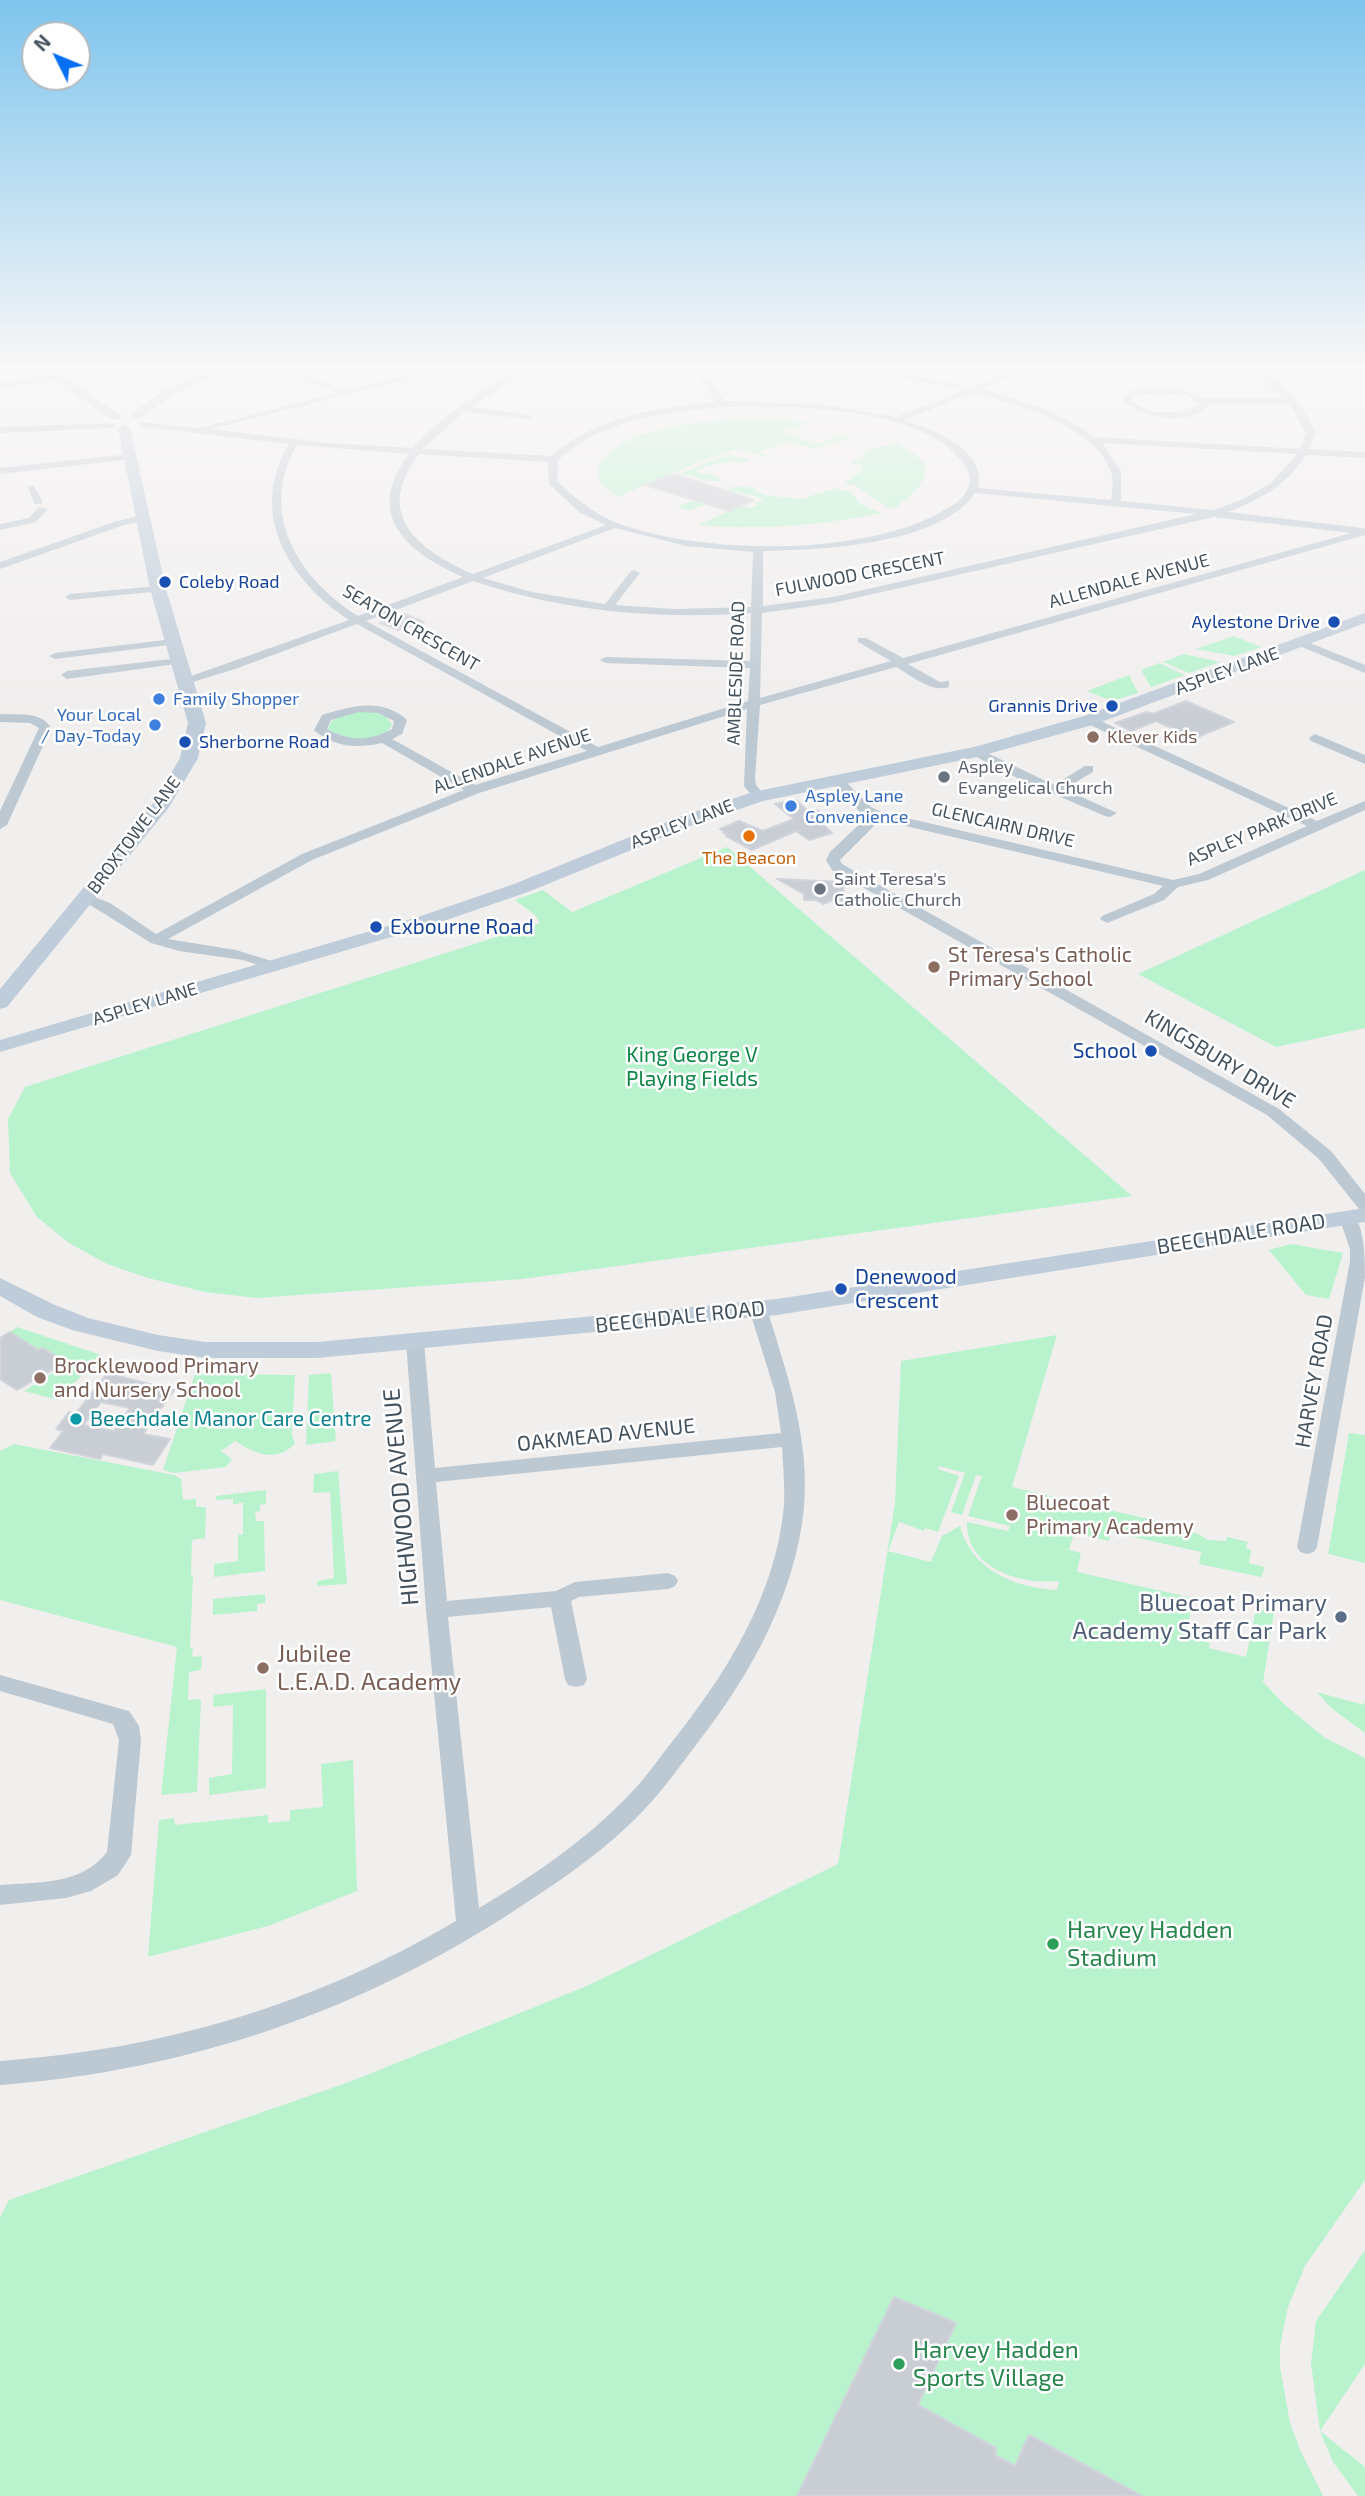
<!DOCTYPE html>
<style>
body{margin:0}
#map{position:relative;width:1365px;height:2496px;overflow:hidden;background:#f1eeee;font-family:"Exo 2",sans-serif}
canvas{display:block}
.north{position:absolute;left:21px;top:21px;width:70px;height:70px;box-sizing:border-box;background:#fff;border:2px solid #b4babf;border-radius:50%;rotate:313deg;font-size:19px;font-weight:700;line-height:28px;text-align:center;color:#44525e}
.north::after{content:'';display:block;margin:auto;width:24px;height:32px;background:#0770f2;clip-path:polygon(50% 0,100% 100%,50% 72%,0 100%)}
</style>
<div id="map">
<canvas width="1365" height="2496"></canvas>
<div class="north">N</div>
</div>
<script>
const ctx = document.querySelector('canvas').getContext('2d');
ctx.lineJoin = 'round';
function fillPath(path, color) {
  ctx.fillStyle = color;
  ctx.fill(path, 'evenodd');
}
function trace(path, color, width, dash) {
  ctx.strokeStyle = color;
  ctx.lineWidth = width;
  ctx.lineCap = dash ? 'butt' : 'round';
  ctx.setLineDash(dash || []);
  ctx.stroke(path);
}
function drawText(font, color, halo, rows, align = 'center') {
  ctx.font = font + ' "Exo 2",sans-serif';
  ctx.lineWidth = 5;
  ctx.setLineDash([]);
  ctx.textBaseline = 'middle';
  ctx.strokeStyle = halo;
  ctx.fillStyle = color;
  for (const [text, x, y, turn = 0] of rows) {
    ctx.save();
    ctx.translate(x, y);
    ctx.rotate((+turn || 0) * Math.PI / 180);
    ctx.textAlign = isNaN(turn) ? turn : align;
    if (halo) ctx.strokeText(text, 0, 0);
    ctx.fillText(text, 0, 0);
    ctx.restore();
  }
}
fillPath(new Path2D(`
 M753 418 813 421 783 432 816 444 842 435 851 438 814 449 789 442 761 451 760 453 768 456 764 457C756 455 746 451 738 450 723 449 637 489 617 497L601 483 597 470C619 423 708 421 753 418Z
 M897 443 917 456 926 467C923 488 911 495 896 507L891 509C872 500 867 488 844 483L863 470 862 466 849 462 863 458 862 454 870 449Z
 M729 454 749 460V462C726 463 718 461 695 471L716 476 721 481H706L681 473Z
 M738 486 750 487 765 495 801 499 835 488 848 491 855 496 860 504 881 513C819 525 761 531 698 525L740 506 749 508 758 505 754 503 765 499 736 492 731 500 713 508 707 505 723 498 689 511 678 506Z
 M1234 636 1261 647 1235 656 1196 649Z
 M1184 654 1220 662 1189 673 1163 662Z
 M1159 663 1185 675 1151 687 1141 670Z
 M1129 675 1138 693 1112 701 1087 691Z
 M357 712C370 712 386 711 392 725 380 748 346 739 328 730 330 716 345 715 357 712Z
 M727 847 1132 1196 522 1279 257 1298 205 1292 148 1278 107 1264 69 1243 37 1217 10 1173 8 1119 25 1087 540 923 536 916 515 900 543 890 572 912Z
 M1365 870V1028L1276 1047 1138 974Z
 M1291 1244 1343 1253 1329 1299 1306 1295 1269 1250Z
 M17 1327 101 1355 58 1400 24 1391 67 1364 43 1348 38 1350 10 1332Z
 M1057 1335 1012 1487 1075 1502 1073 1511 1080 1512 1083 1504 1179 1526 1180 1531 1196 1533 1208 1540 1226 1541 1227 1537 1248 1542 1246 1548 1251 1550 1249 1563 1265 1567 1261 1577 1199 1564 1201 1552 1111 1532 1109 1541 1074 1533 1069 1550 1081 1553 1077 1572 1193 1598 1186 1637 1210 1643 1209 1648 1246 1657 1256 1609 1274 1612 1263 1682 1284 1704 1325 1738 1365 1758V2180L1305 2266 1288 2307 1280 2346V2367L1290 2423 1301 2452 1323 2496H0V2218L9 2200 352 2081 589 1985 838 1864 895 1503 901 1361ZM939 1466 965 1473 951 1512 962 1515 976 1475 982 1476 968 1516 1010 1526 1008 1531 967 1522C966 1569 1021 1585 1059 1581L1057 1590C1015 1588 971 1570 960 1526L942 1536 931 1562 888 1551 899 1522 924 1531 925 1528 938 1532 959 1476 938 1469Z
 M331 1373 336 1441 306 1445 309 1375Z
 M195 1374 295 1375 292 1435 295 1444C274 1463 256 1454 235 1441L221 1451 232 1459 226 1467 174 1473 163 1470Z
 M1349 1433 1365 1435V1563L1328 1554Z
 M14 1444 174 1475 181 1479 183 1500 196 1499V1507H206L205 1538 192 1540 191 1575 193 1576 190 1648H193L192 1657 202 1656 201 1670 189 1672 188 1700 201 1699 197 1792 161 1795 177 1647 0 1600V1451Z
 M338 1471 347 1584 317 1586V1581L334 1578 330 1492 313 1493 314 1474Z
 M266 1490V1504L260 1505V1511L255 1512 256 1521H264L265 1571 214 1577V1564L238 1561V1535L243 1534V1503L233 1504V1499L216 1500V1496Z
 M265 1594V1603L257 1604V1611L213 1615V1599Z
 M266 1689V1788L209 1795V1778L232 1774 233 1705 213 1707 214 1695Z
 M1317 1692 1364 1705 1365 1698V1733L1331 1708Z
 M353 1760 357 1891 268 1926 148 1957 159 1820 174 1818 175 1825 268 1815V1823L290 1821V1810L323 1807 321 1764Z
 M1365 2250V2364L1320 2431 1365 2467V2496H1358L1333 2462 1320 2431 1311 2363 1316 2321Z`), '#b8f3ce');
const building = new Path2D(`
 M675 474 696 481 754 500 729 511 645 485Z
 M404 614 424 622 398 630 380 623Z
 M1186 701 1234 722 1195 738 1156 721 1131 731 1115 723 1147 712 1153 714Z
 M796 800 810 813 818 810 822 820 819 821 832 833 809 840 796 831 752 850 726 836 728 835 723 833 726 832 720 829 739 821 763 831 794 819 775 804Z
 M777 879 843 882 844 901H831L823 904 816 900H804V894Z
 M10 1332 38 1350 43 1348 66 1362 17 1390 0 1379V1338Z
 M114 1375 174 1390 143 1434 170 1439 153 1465 103 1454 100 1459 50 1448 63 1431 56 1429 69 1412 76 1413 105 1376ZM101 1402 130 1408 114 1431 84 1425Z
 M894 2297 956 2323 918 2405 996 2448 995 2455 1015 2466 1029 2435 1142 2496H797Z`);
fillPath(building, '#c9cdd4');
trace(building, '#d1d4db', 2);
fillPath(new Path2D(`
 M434 369H450L210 429 329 443 413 448C433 424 502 369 532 369L471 407 526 414 531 417 529 419 464 412 423 449 551 456C597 416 656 408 715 402L695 369H704L724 401 819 404 895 417 964 390 855 369 886 370 972 387 1018 369H1031L982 389C1021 400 1061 412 1094 437L1300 449 1306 433 1289 404H1208C1196 428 1137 418 1122 400L1130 391 1154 387 1182 389 1204 398H1284L1246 369C1278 369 1304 407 1316 433L1309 449 1365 452V458L1306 455C1288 484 1260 500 1228 512L1362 528 1365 529V535L908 664 940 682 949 681V687C931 693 912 676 896 667L760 705 755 778 756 785 765 796 764 799H754L744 786 747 709 479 793 312 860 168 939 236 950 278 963 280 966 278 969 273 970 243 960 179 951 151 943 79 898 86 894 110 903 156 934 302 854 464 790 382 743C358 749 333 747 314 730L322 715C351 706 382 697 407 720L402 734 392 739 475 785 587 751 357 624 235 669 186 684 180 680 349 620C289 581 247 513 289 444L143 427 140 426V422L199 428 338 393 303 379 302 377 306 374 348 390ZM974 393C1017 404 1096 426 1111 472 1114 481 1112 491 1111 500L978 488C988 450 932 429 904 420ZM1160 393 1186 395 1199 404C1180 416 1148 416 1131 400L1136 395ZM721 407C789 406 916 404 962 461 971 472 973 483 964 495 958 503 948 508 939 513 863 555 715 554 632 528 601 519 580 503 557 481L558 460C604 419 662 413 721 407ZM1102 443 1297 454 1271 483 1243 499 1214 510 1121 501V471ZM297 445 409 454C363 514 406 552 463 577L358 616C299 579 257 513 297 445ZM419 454 548 462 549 484 579 512 606 525 473 574C417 549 373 515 419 454ZM975 493 1196 514 833 597 763 606V551C821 550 940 545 975 493ZM1214 517 1351 533 903 658 866 638H858V642L891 661 760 698 762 613 833 603ZM615 528 686 546 753 552 751 607 675 609 615 605 640 573 635 570 631 571 605 604 532 592 483 578ZM473 581C562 611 657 620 751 613L750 661 606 657 600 660 606 663 750 668 748 701 598 747 366 621ZM359 712 378 713 394 721 392 729C369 741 351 742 327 729L331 720Z
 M560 369H581L607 376 603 379Z
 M53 374 57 377 56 379 0 389V383Z
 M115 423V427L112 428 0 433V427Z
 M129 454 134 457 132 459 0 474V468Z
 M28 486H34L43 502 42 504H34Z
 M39 507 48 509 36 522 0 530V524L29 518Z
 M144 515 149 518 148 520 124 525 0 569V562L117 521Z
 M158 586 162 587V591L70 600 65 597 70 594Z
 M173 639 179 642 177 644 55 659 49 656 55 653Z
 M1297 641H1305L1365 665V673L1297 645Z
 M179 658 183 659V663L67 679 61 675 67 671Z
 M0 714C17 715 42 711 51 728L7 825 0 829V811L39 728 30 723 0 722Z
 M1090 716 1317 821 1365 801V810L1208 880 1178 887 1164 900 1107 923 1100 919 1102 916 1154 894 1163 886 880 820 840 860 842 864 1279 1109 1331 1151 1365 1194V1210L1359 1209 1319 1159 1267 1115 832 870 826 860 830 852 868 816 861 813 831 783V777H841L871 807 881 812 1173 880 1199 874 1307 826 1086 723 1084 720Z
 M1315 734 1365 755V764L1311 741 1309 738Z
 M977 748 1054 785 1085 766H1093V772L1064 789 1117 813 1110 817 1105 816 1021 780 973 755 971 752Z
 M1348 1212C1365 1217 1365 1260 1365 1277L1317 1547 1314 1552 1307 1554 1300 1552 1297 1547 1350 1261V1249L1339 1217Z
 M758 1303 767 1309C787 1374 810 1438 804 1507 796 1591 753 1671 702 1737 683 1762 664 1789 643 1811 608 1848 564 1878 523 1905 365 2010 188 2071 0 2085V2061C165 2049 313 2005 456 1921L426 1610 406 1342 408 1338H422L424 1342 435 1468 781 1433 775 1392 749 1309ZM782 1447C783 1466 785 1486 784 1505 776 1597 724 1677 668 1747 654 1765 641 1784 624 1800 583 1842 530 1878 479 1908L448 1617 551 1607 565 1679 568 1685 576 1687 584 1685 587 1679 571 1601 579 1597 668 1589 675 1586 678 1581 675 1576 668 1573 575 1582 556 1591 447 1601 436 1482Z
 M0 1675 129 1711 139 1726 141 1740 131 1855 118 1875 91 1891 66 1898 0 1905V1885C38 1882 82 1885 107 1852L119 1740 113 1724 0 1691Z`), '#bdc9d2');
fillPath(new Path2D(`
 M36 369H51L123 416 117 420 112 419Z
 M210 369H227L172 396 141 418 136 419 130 415 164 390Z
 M124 424 130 428 166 589 206 723 198 758 169 807 7 1007 0 1009V989L155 801 180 758 188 723 150 589 118 428Z
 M1365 613V623L1096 724 977 757 763 801 693 825 528 892 432 925 0 1052V1040L418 917 514 884 679 817 753 792 974 747 1084 716Z
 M1365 1208V1222L777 1315 317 1358H205L158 1351 72 1330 37 1317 0 1296V1278L55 1305 88 1318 158 1335 205 1342H317L777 1299Z`), '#bfccd9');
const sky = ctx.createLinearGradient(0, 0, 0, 719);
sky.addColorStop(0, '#7ec5ed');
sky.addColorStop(0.51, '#f9f7f7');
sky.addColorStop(1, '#f9f7f700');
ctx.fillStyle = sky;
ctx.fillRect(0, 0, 1365, 719);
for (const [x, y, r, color] of [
 [165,582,7,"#1a4fb4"],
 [1334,622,7,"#1a4fb4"],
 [159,699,7,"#3f7fe0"],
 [1112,706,7,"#1a4fb4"],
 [155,725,7,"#3f7fe0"],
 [1093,737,7,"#8d6e63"],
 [185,742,7,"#1a4fb4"],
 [944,777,7,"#6b7280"],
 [791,806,7,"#3f7fe0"],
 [749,836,7,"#e8710a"],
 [820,889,7,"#6b7280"],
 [376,927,7,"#1a4fb4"],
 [934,967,7,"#8d6e63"],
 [1151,1051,7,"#1a4fb4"],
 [841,1289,7,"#1a4fb4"],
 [40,1378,7,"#8d6e63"],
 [76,1419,7,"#0f9aa8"],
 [1012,1515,7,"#8d6e63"],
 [1341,1617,7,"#5c6f8a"],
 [263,1668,7,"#8d6e63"],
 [1053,1944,7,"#2e9e5b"],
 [899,2364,7,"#2e9e5b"]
]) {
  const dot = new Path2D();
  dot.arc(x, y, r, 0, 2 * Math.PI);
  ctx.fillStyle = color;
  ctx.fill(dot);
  trace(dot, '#fff', 2.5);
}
drawText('18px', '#44525e', '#fff', [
 ["FULWOOD CRESCENT",860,574,-11],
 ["ALLENDALE AVENUE",1129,581,-15],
 ["SEATON CRESCENT",411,628,30],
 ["ASPLEY LANE",1227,671,-20],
 ["AMBLESIDE ROAD",736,673,-88],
 ["ALLENDALE AVENUE",512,761,-19],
 ["ASPLEY LANE",682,824,-21],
 ["GLENCAIRN DRIVE",1003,825,13],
 ["ASPLEY PARK DRIVE",1262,829,-23],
 ["BROXTOWE LANE",134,835,-53],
 ["ASPLEY LANE",145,1004,-17]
]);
drawText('18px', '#164399', '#fff', [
 ["Coleby Road",179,582],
 ["Aylestone Drive",1320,622,"right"],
 ["Grannis Drive",1098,706,"right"],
 ["Sherborne Road",199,742]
], 'left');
drawText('18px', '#366cbe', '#fff', [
 ["Family Shopper",173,699],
 ["Your Local",141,715,"right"],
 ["/ Day-Today",141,736,"right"],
 ["Aspley Lane",805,796],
 ["Convenience",805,817]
], 'left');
drawText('18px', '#785e54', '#fff', [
 ["Klever Kids",1107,737]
], 'left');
drawText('18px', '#5b616d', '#fff', [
 ["Aspley",958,767],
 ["Evangelical Church",958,788],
 ["Saint Teresa's",834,879],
 ["Catholic Church",834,900]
], 'left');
drawText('18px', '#c56008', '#fff', [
 ["The Beacon",749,858]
]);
drawText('21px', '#164399', '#fff', [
 ["Exbourne Road",390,927],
 ["School",1137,1051,"right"],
 ["Denewood",855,1277],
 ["Crescent",855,1301]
], 'left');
drawText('21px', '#785e54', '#fff', [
 ["St Teresa's Catholic",948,955],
 ["Primary School",948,979],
 ["Brocklewood Primary",54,1366],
 ["and Nursery School",54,1390],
 ["Bluecoat",1026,1503],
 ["Primary Academy",1026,1527]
], 'left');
drawText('21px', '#0d8748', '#fff', [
 ["King George V",692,1055],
 ["Playing Fields",692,1079]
]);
drawText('21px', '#44525e', '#fff', [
 ["KINGSBURY DRIVE",1220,1059,31],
 ["BEECHDALE ROAD",1241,1234,-9],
 ["BEECHDALE ROAD",680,1317,-6],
 ["HARVEY ROAD",1314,1381,-80],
 ["OAKMEAD AVENUE",606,1435,-6]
]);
drawText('21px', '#0d838f', '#fff', [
 ["Beechdale Manor Care Centre",90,1419]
], 'left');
drawText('24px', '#44525e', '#fff', [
 ["HIGHWOOD AVENUE",401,1497,-95]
]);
drawText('24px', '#4e5e75', '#fff', [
 ["Bluecoat Primary",1327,1603],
 ["Academy Staff Car Park",1327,1631]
], 'right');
drawText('24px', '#785e54', '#fff', [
 ["Jubilee",277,1654],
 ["L.E.A.D. Academy",277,1682]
], 'left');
drawText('24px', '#27864d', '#fff', [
 ["Harvey Hadden",1067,1930],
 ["Stadium",1067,1958],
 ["Harvey Hadden",913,2350],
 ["Sports Village",913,2378]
], 'left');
</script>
